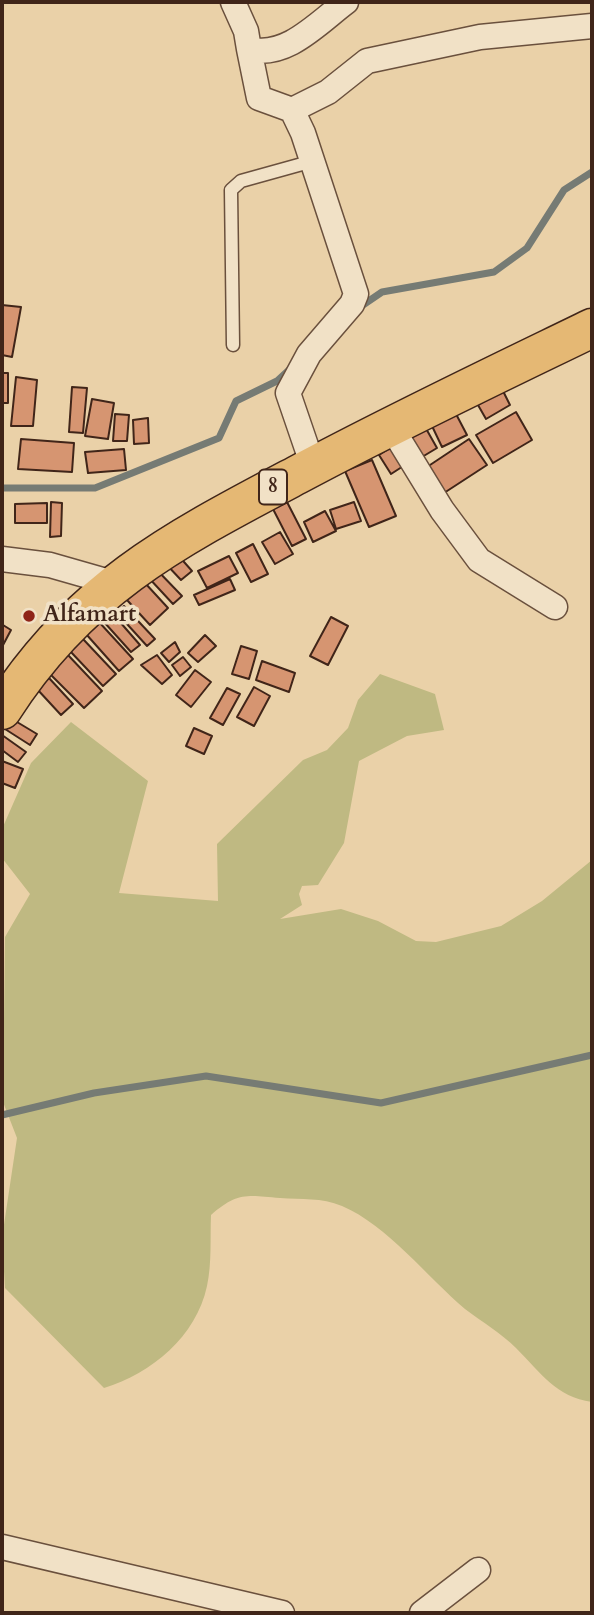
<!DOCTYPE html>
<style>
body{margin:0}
#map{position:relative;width:594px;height:1615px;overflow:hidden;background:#ead1a8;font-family:Cardo,serif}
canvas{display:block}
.frame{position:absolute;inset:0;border:4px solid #402519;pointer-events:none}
</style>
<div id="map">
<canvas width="594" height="1615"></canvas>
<div class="frame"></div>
</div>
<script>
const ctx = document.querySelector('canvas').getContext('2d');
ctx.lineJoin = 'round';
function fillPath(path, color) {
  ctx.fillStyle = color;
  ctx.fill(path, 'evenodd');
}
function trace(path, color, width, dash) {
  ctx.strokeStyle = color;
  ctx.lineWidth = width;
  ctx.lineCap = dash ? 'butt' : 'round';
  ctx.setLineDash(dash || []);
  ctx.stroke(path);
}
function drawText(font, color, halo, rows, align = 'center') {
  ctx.font = font + ' Cardo,serif';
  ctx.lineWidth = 7;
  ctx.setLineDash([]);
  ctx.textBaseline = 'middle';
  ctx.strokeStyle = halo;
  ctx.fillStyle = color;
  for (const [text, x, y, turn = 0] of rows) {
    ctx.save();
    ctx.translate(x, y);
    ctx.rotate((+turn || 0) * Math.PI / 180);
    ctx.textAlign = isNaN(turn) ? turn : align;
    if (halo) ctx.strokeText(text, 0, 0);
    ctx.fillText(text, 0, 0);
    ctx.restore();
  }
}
fillPath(new Path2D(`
 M380 674 435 694 444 730 407 736 359 761 344 843 318 885 302 886 299 894 302 905 280 919 341 909 378 921 416 941 436 942 501 926 542 901 592 860V1402C556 1397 541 1373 516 1348 501 1333 482 1322 465 1309 428 1278 387 1225 342 1206 321 1197 302 1200 280 1198 247 1195 237 1192 211 1215 210 1238 212 1263 207 1286 196 1337 152 1373 104 1388L5 1288 2 1238 17 1138 3 1102 5 937 30 894 2 858V829L31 763 71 722 148 781 119 893 218 901 217 844 303 760 327 750 348 728 358 700Z`), '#bfb982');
trace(new Path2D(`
 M360 307 382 292 494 272 527 248 564 190 592 172
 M2 488H95L219 438 236 401 277 381 291 368
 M2 1115 94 1093 206 1076 381 1103 592 1055`), '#767b74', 7);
const building = new Path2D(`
 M2 305 21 307 12 357 2 355Z
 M2 373H8V403H2Z
 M16 377 37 380 33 426H11Z
 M72 387 87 388 83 433 69 432Z
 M503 391 510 405 486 419 478 405Z
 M92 399 114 403 108 439 85 436Z
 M516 412 532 440 493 463 476 435Z
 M115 414 129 415 127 441H113Z
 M456 414 467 435 442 447 432 426Z
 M148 418 149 443 134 444 133 420Z
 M424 425 437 448 417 460 404 437Z
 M21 439 74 443 72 472 18 469Z
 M469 439 487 465 444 493 427 467Z
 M396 444 408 463 391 474 379 455Z
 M124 449 126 470 88 473 85 452Z
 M372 460 396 516 369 527 345 471Z
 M51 502 62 503 61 536 50 537Z
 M287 502 306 539 292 546 273 509Z
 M354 502 361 521 336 529 330 510Z
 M47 503V523H15V504Z
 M325 511 336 531 313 542 304 522Z
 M280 532 293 554 275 564 262 542Z
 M253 544 268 574 251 582 236 553Z
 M177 554 192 571 181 580 166 564Z
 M229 556 238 573 207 588 198 571Z
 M156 569 182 596 173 604 148 577Z
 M230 579 235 590 199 605 194 595Z
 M145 583 168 608 150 625 127 600Z
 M124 606 155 639 147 646 117 613Z
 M113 614 140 645 131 652 104 622Z
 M331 617 348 626 328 665 310 656Z
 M99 622 133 659 119 671 86 634Z
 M3 625 11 630 2 647V626Z
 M205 635 216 646 198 662 188 653Z
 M83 639 116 674 103 686 70 651Z
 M175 642 180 652 169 662 161 653Z
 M241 646 257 651 249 679 232 674Z
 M68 655 102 691 84 708 49 673Z
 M157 655 172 675 162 684 141 665Z
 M183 657 191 667 180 676 172 665Z
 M262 661 295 673 289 692 256 680Z
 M195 670 211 682 191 707 176 695Z
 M49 678 73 704 61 715 37 689Z
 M254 687 270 696 254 726 237 717Z
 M227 688 240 694 223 725 210 718Z
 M12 719 37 734 30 745 5 729Z
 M194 728 212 736 204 754 186 746Z
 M2 735 26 752 18 762 2 750Z
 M2 761 23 769 15 788 2 783Z`);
fillPath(building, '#d69571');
trace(building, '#402519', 2);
const lane = new Path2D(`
 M233 345 231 190 241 181 313 161`);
const street = new Path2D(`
 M233 2 246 31 249 49C286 59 318 23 346 2
 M249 49 259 98 292 110 303 133 356 294 352 304 309 354 288 393 313 466
 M292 110 328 92 367 61 480 37 592 26
 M390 425 442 510 479 560 555 607
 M2 559 50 565 113 583
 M2 1547 282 1613
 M422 1613 478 1570`);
const highway = new Path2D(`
 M2 710C80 588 174 540 297 475 394 423 493 376 592 328`);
trace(lane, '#6a503d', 15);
trace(street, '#6a503d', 27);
trace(highway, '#402519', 41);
trace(lane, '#f1e1c6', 12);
trace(street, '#f1e1c6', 24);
trace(highway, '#e5b874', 38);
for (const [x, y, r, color] of [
 [29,616,7,"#8f2418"]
]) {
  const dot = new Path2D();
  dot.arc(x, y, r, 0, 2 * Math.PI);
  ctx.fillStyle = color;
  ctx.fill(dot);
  trace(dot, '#f1e1c6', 2.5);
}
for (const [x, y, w] of [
 [273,487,28]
]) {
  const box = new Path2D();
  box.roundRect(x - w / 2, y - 17.5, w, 35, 5);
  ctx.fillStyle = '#f1e1c6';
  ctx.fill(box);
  trace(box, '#402519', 2);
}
drawText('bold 21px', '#402519', null, [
 ["8",273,487]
]);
drawText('bold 23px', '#402519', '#f1e1c6', [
 ["Alfamart",43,616]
], 'left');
</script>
